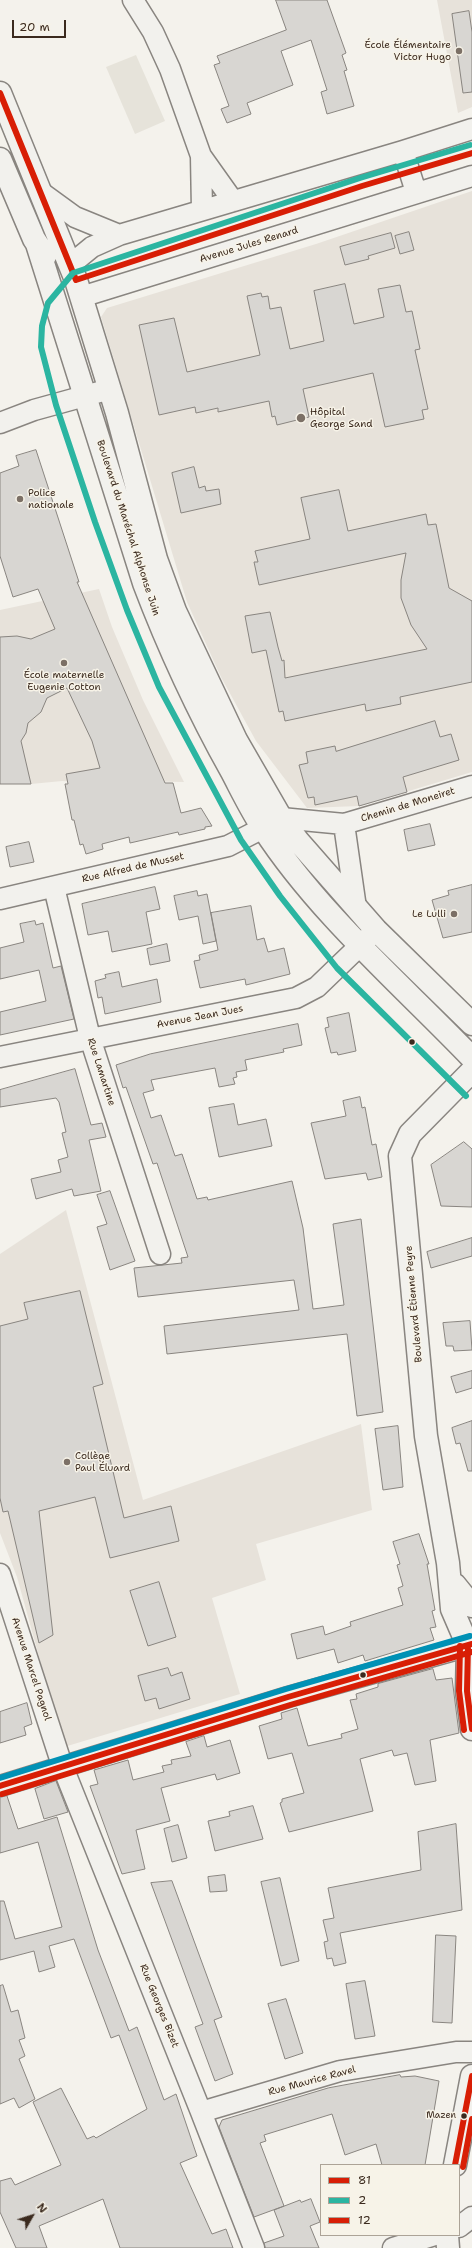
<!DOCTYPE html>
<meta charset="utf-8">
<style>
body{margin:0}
#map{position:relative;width:472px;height:2248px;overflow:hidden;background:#f4f2ec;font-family:"Shantell Sans",sans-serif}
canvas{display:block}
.legend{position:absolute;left:320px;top:2164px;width:140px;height:72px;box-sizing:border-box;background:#f7f3e8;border:1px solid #aca397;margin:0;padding:5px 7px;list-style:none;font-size:12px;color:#3b2a1e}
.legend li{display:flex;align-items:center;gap:8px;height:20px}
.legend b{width:20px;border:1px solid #aca397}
.north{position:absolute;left:12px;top:2196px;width:40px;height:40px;-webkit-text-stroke:3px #f7f3e8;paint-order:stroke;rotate:51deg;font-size:11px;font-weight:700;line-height:16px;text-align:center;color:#3b2a1e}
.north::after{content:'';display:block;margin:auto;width:14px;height:18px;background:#3b2a1e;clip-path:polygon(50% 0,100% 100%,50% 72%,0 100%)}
.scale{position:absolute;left:12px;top:20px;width:54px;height:18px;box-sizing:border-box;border:2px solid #3b2a1e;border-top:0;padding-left:5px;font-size:12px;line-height:14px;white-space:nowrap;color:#3b2a1e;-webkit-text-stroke:3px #f7f3e8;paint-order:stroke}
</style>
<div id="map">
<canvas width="472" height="2248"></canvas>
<ul class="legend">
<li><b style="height:5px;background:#d81e05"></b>81</li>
<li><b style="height:5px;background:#2bb5a1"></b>2</li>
<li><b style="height:5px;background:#d81e05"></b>12</li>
</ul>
<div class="north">N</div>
<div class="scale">20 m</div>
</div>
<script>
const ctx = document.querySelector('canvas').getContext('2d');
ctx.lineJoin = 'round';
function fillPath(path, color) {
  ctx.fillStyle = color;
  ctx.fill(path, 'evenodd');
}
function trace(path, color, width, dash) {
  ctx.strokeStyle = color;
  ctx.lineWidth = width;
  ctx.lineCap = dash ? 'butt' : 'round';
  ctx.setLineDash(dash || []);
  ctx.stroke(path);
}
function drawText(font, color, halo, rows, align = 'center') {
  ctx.font = font + ' "Shantell Sans",sans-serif';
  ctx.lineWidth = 3;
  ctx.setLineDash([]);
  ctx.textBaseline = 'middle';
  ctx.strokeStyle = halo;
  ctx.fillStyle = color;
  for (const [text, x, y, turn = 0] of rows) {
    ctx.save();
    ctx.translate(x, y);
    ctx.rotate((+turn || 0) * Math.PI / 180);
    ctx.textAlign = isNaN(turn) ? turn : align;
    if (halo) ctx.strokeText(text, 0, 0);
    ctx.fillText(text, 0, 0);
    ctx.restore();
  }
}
fillPath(new Path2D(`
 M437 0H472V107L458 113Z
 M472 191V772L359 806 307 808 256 741 221 677 187 602 101 317 107 308 316 244Z
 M99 589 112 627 143 700 184 782 128 781 95 783 62 781 31 784 0 783V610Z
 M66 1210 143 1500 361 1424 372 1510 256 1544 266 1580 212 1598 240 1694 64 1747 17 1577 0 1533V1254Z`), '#e7e2da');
fillPath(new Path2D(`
 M136 55 165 121 135 134 106 67Z`), '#e6e3da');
const building = new Path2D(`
 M276 0H327L346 53 342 55 347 70 344 71 354 106 327 114 321 92 327 90 311 40 281 51 293 85 247 103 251 114 227 123 221 109 229 106 214 65 220 63 217 56 286 30Z
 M469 11 472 32V92L463 93 452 14Z
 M409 232 414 250 400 254 395 236Z
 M391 233 395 248 368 256 369 259 345 265 340 247Z
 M345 284 354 324 384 317 378 289 400 285 406 312 412 311 420 349 415 350 428 409 422 410 424 419 385 427 373 373 303 389 309 417 277 425 275 416 272 417 269 401 218 412V408L196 413 195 407 159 415 139 325 174 318 187 372 260 355 247 296 261 293 262 297 268 296 270 309 281 307 290 349 324 341 314 291Z
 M36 450 79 582H77L165 783H173L181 813 201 808 212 826 205 827V829L179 835 178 832 130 843 129 837 102 844 103 849 86 854 83 844 80 845 74 820H72L65 784H68L66 774 100 768 92 741 67 688 47 698 41 712 28 723 26 733 21 741 31 784H0V637L17 636 31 639 55 629 38 589 13 597 0 556V473L19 466 16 456Z
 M194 467 199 488 205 486 206 491 219 489 221 504 181 513 172 473Z
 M339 490 348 531 426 514 428 525 436 524 449 588 472 601V682L400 697 401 704 366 711 365 704 285 721 283 711 279 712 266 650 252 653 245 616 270 612 278 647 282 661 284 660 285 678 427 649 411 625 401 598V580L406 553 259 585 254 562H258L255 551 310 539 301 498Z
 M435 721 440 737 451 734 459 760 403 777 407 792 359 806 357 796 315 805 314 797 308 798 299 765 308 763 306 752 335 746 336 751Z
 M430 824 435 845 408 851 404 830Z
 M29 842 34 862 10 867 6 847Z
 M472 885V932L443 938 432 900 449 895 448 891Z
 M155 887 160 909 146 912 152 944 112 952 108 931 88 935 82 904Z
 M197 891 198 896 207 894 216 941 203 944 198 916 179 920 174 896Z
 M251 906 257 940 264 938 268 952 284 948 290 974 246 985 245 979 200 988 194 961 200 960 199 955 218 950 211 913Z
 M35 921 36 925 43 923 53 968 61 966 74 1019 0 1035V1012L46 1001 39 970 0 979V948L24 942 20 924Z
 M167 944 170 961 150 965 147 949Z
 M119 972 122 987 157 979 161 1002 105 1014 102 997 98 998 95 981 106 978 105 975Z
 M349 1013 356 1051 338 1055 337 1052 331 1053 325 1028 329 1027 327 1018Z
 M298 1024 302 1045 283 1049 284 1052 245 1060 247 1070 236 1072 237 1077 233 1078 235 1084 219 1087 215 1068 151 1080 154 1090 143 1093 151 1118 161 1115 175 1156 182 1154 197 1199 207 1197 208 1200 292 1181 303 1228 313 1309 344 1305 333 1224 361 1219 383 1412 357 1416 347 1334 167 1354 164 1326 299 1310 294 1280 138 1297 134 1268 182 1263 181 1258 188 1257 157 1163 153 1164 126 1087 123 1088 116 1065 150 1054Z
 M75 1069 91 1125 102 1123 106 1137 89 1140 101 1191 74 1196 72 1189 36 1199 31 1179 61 1172 58 1160 68 1157 62 1133 66 1132 59 1102 56 1098 0 1107V1090Z
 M360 1097 362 1108 365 1107 372 1145 376 1144 382 1177 368 1180 366 1173 325 1179 311 1123 346 1116 343 1101Z
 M234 1104 238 1125 266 1119 272 1146 219 1157 209 1108Z
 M464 1142 472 1149V1207L441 1206 431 1165Z
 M110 1191 135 1261 110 1270 97 1227 107 1224 97 1195Z
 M472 1238V1256L431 1268 427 1252Z
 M80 1291 103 1384 93 1387 124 1518 171 1506 179 1541 110 1558 95 1497 39 1511 53 1635 39 1643 8 1511 3 1512 0 1498V1326L28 1319 24 1303Z
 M470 1321 472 1350 454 1351 453 1346H446L443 1323Z
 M472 1371V1388L456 1393 451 1377Z
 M472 1421V1471H468L460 1443 456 1444 452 1428Z
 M398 1426 403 1487 383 1490 375 1429Z
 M419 1534 429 1564H427L435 1610 432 1611 436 1627 430 1628 434 1640 365 1661 363 1655 338 1663 334 1649 297 1659 291 1634 323 1626 325 1635 351 1626 350 1622 403 1605 398 1588 403 1586 397 1565 400 1564 393 1542Z
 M159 1582 176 1637 148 1646 130 1591Z
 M168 1668 171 1676 182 1672 190 1699 159 1709 156 1698 145 1701 138 1676Z
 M433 1669 436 1680 452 1678 459 1733 430 1740 436 1781 415 1785 407 1753 394 1756 392 1750 360 1759 373 1811 289 1832 280 1803 282 1802V1799L304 1793 292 1753 268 1759 259 1726 282 1719 281 1713 297 1708 308 1746 342 1738 341 1734 358 1729 350 1700 357 1699 356 1694 378 1687V1684Z
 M27 1703 32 1724 24 1727 26 1735 0 1743V1712Z
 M204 1736 207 1747 230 1740 240 1773 217 1780 215 1774 161 1788 170 1821 136 1830 145 1869 122 1874 90 1786 98 1784 94 1770 128 1760 133 1780 164 1772 162 1766 172 1764 171 1760 191 1756 186 1742Z
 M56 1781 68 1812 44 1819 35 1789Z
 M7 1796 18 1829 57 1817 98 1950 129 2031 137 2027 164 2100 176 2094 197 2156 180 2163 212 2234 226 2229 233 2248H120L103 2199 39 2226 47 2248H16L0 2212V2181L11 2178 15 2185 61 2165 33 2102 61 2088 87 2139 94 2136 96 2138 147 2109 119 2035 111 2038 74 1939 49 1946 55 1967 39 1972 34 1951 0 1960V1901H4L15 1939 62 1927 38 1842 0 1853V1797Z
 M253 1806 263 1839 215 1851 208 1821 230 1816 229 1812Z
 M456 1824 462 1910 340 1933 346 1963 334 1966 332 1958 327 1959 324 1942 328 1941 323 1920 334 1918 328 1888 421 1870 418 1832Z
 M178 1825 187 1858 172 1862 164 1829Z
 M225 1875 227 1891 210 1892 208 1877Z
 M280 1878 299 1961 281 1966 261 1882Z
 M172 1881 222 2017 214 2020 233 2074 215 2081 195 2027 203 2024 151 1883Z
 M436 1935 456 1936 452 2023 433 2022Z
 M365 1981 375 2036 355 2039 346 1984Z
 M3 1985 11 2012 18 2010 25 2038 19 2040 25 2056 19 2059 35 2099 19 2108 14 2098 0 2104V1986Z
 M286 1999 303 2053 285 2059 268 2004Z
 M400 2075 401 2077 415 2076 439 2081 425 2165H382L376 2144 345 2155 332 2114 264 2135 266 2141 260 2143 284 2206 254 2217 219 2127 222 2120 328 2088Z
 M311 2199 320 2222 310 2226 319 2248H265L264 2243 284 2236 274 2210 300 2200 301 2202Z`);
fillPath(building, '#d8d6d2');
trace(building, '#898580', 1);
const street = new Path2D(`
 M133 0 153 32 170 69 201 156 233 201
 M403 151 416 192
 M201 156 202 210
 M42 193 75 217 119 235 403 151 472 129
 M70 265 92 247 119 235
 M81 297 472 176
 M0 423 34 410 110 389
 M281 818 344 824 472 786
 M344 824 356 908
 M54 887 90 1038 160 1254
 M0 899 228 846 263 828
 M0 1057 296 998 317 987 372 934
 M0 1574 62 1765 201 2112 254 2248
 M0 1786 288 1697 472 1645
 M201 2112 340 2071 456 2052H472
 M459 2227 472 2217
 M393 2248 435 2235`);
const secondary = new Path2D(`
 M472 1071 410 1134 400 1156 426 1436 448 1563 452 1609 468 1646 467 1691 472 1729
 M455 1585 472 1606
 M455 2165 472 2076
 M447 2235 448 2248`);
const primary = new Path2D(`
 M0 93 76 280 117 413 156 559 175 611 236 740 281 818 298 841 376 930 472 1024
 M0 159 34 239 45 256
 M37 244 144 583C169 649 198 711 232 772 242 791 251 810 263 828 318 913 402 985 472 1058`);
trace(street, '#898580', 23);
trace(secondary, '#898580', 25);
trace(primary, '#898580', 25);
trace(street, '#f2f1ed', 20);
trace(secondary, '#f2f1ed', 22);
trace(primary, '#f2f1ed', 22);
trace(new Path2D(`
 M0 93 76 280
 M76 280 362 186 472 153
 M468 1646 467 1691 472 1729
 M0 1786 288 1697 472 1644
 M455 2165 472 2076`), '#d81e05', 6);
trace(new Path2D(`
 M466 1096 337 968 280 896 241 840 159 687 127 610 95 522 56 405 41 347 42 326 48 303 73 273 360 178 470 145`), '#2bb5a1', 6);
trace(new Path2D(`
 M460 1646 459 1691 464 1730
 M2 1794 290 1705 472 1652
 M463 2167 472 2119`), '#d81e05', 6);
trace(new Path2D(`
 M0 1778 286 1689 470 1636`), '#0091b5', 6);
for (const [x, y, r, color] of [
 [459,51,4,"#7c7066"],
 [301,418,5,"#7c7066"],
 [20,499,4,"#7c7066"],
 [64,663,4,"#7c7066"],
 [454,914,4,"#7c7066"],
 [412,1042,3.5,"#3b2a1e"],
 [67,1462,4,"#7c7066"],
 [363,1675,3.5,"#3b2a1e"],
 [464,2116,3.5,"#3b2a1e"]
]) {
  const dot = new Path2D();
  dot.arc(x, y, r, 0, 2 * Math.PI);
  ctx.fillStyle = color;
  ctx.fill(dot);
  trace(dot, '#f7f3e8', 1.5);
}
drawText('9px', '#3b2a1e', '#f7f3e8', [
 ["Mazen",456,2116]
], 'right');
drawText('10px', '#3b2a1e', '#f7f3e8', [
 ["École Élémentaire",451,45,"right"],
 ["Victor Hugo",451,57,"right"],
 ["Hôpital",310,412],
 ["George Sand",310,424],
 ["Police",28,493],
 ["nationale",28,505],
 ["École maternelle",64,675,"center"],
 ["Eugenie Cotton",64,687,"center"],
 ["Le Lulli",446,914,"right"],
 ["Collège",75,1456],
 ["Paul Éluard",75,1468]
], 'left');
drawText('10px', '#3b2a1e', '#f7f3e8', [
 ["Avenue Jules Renard",249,245,-17],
 ["Boulevard du Maréchal Alphonse Juin",128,528,72],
 ["Chemin de Moneiret",408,805,-17],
 ["Rue Alfred de Musset",133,868,-13],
 ["Avenue Jean Jues",200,1017,-11],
 ["Rue Lamartine",101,1072,72],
 ["Boulevard Étienne Peyre",414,1304,-95],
 ["Avenue Marcel Pagnol",31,1669,72],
 ["Rue Georges Bizet",159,2006,68],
 ["Rue Maurice Ravel",312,2081,-15]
]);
</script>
